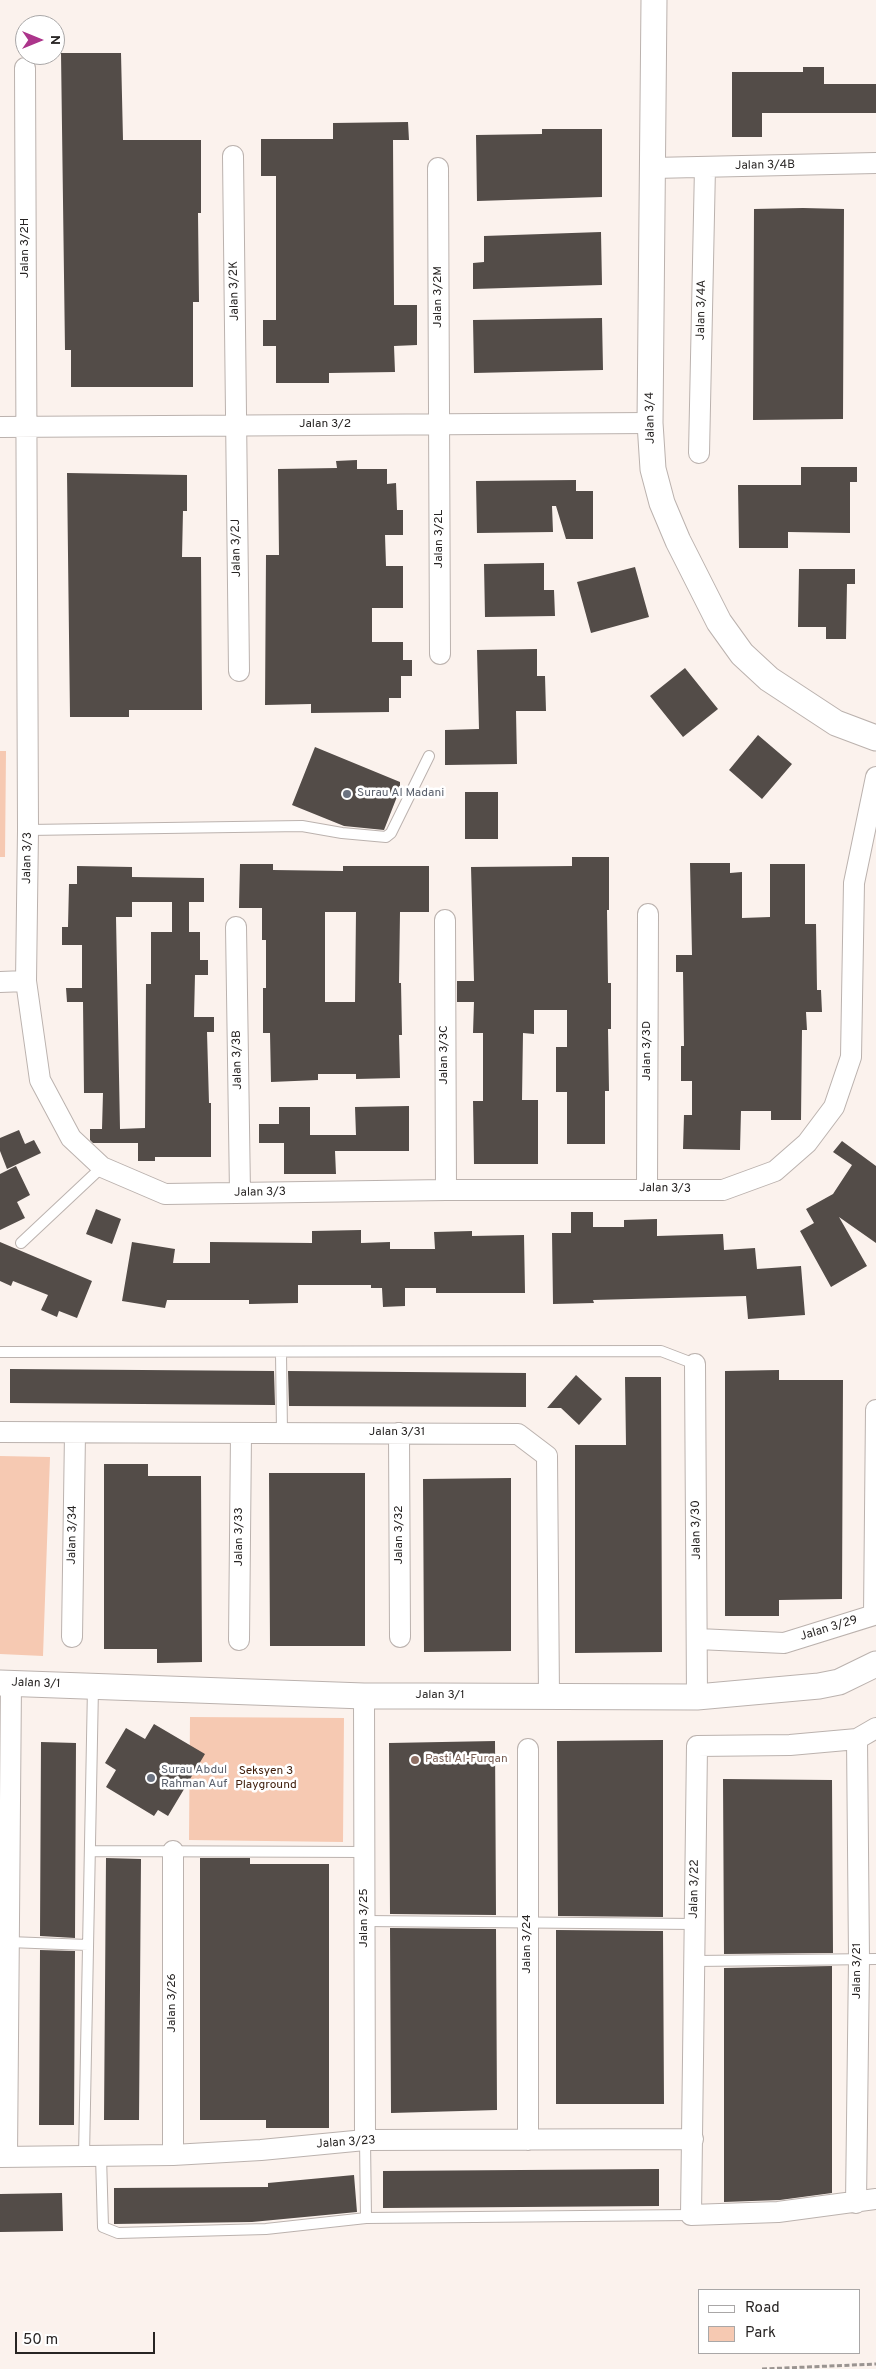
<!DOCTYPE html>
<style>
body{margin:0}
#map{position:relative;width:876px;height:2369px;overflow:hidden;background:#fbf2ed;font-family:Overpass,sans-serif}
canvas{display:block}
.legend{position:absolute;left:698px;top:2289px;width:162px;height:65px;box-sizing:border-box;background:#fff;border:1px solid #a9a7a7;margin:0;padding:6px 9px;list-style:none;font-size:15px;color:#272423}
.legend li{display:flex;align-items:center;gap:10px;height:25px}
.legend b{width:25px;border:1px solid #a9a7a7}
.north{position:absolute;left:15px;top:15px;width:50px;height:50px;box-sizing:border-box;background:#fff;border:1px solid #a9a7a7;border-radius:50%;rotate:90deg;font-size:14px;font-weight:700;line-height:20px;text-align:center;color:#272423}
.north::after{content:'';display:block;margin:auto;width:18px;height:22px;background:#ac358b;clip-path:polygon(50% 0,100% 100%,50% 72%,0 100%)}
.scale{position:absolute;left:15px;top:2332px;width:140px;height:22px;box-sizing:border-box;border:2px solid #272423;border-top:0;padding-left:6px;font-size:15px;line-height:18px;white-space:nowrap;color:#272423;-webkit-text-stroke:4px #fff;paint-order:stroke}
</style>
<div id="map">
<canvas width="876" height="2369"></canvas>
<ul class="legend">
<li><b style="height:6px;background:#fff"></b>Road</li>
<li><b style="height:14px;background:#f6c9b2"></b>Park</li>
</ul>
<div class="north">N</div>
<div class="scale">50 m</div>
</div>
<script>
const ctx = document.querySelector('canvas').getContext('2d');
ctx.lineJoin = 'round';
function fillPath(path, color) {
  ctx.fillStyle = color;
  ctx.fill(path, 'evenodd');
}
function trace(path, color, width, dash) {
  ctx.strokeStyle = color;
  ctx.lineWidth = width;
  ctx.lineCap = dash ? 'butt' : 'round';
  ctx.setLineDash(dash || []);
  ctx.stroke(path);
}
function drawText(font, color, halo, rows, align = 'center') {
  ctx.font = font + ' Overpass,sans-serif';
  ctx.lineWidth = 5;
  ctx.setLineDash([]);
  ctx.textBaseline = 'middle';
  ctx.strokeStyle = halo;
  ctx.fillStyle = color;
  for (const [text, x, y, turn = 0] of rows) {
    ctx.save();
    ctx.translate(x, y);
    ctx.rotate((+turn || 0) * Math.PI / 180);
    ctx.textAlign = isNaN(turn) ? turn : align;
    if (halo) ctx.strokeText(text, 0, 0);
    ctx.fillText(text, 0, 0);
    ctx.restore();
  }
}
fillPath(new Path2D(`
 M0 751H6L5 857H0Z
 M0 1456 50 1457 43 1656 0 1654Z
 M190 1717 344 1718 343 1842 189 1840Z`), '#f6c9b2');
fillPath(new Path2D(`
 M61 53H121L123 140H201V213H198L199 302H193V387H71V350H65Z
 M803 67H824V84H876V113H762V137H732V72H803Z
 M408 122 409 140H393L394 305H417V345L394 346 395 372 329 373V383H276V346H263V320H276V176H261V139H333V123Z
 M542 129H602V197L477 201 476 135 542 134Z
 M803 208 844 209 843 419 753 420 754 209Z
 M601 232 602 285 473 289V263L484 262V236Z
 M602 318 603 370 474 373 473 320Z
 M357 460V469H387V484L396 483 397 510H403V535H385L386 566H403V608H372V642H403V660H412V676H401V698H389V712L311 713V704L265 705 266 555H279L278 469 337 468 336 461Z
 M801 467H857V482H850V533L788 532V548H739L738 485H801Z
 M67 473 187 475V511H183L182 557H201L202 710H129V717H70Z
 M576 480V491H593V539H566L556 506H552L553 532 477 533 476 481Z
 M544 563V590H554L555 616 485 617 484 564Z
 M635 567 649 617 591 633 577 582Z
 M799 569H855V584H847L846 639H826V627H798Z
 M537 649V676H545L546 711H516L517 764 445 765V730L479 729 477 650Z
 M685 668 718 709 683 737 650 696Z
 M758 735 792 764 762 799 729 770Z
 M315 747 400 782V789L384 830 344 826 292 805Z
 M465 792H498V839H465Z
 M572 857H609V910H607L608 983H611V1029H608L609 1091H605V1144H567V1092H556V1047H567V1010H534V1034L523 1033 522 1100H538V1164H474L473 1101H483V1033H473L474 1002H457V981H474L471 867 572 866Z
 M690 863H730V873L742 872V918L770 917V864H805V924H816L817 990H821L822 1012H806L807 1030H802L801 1120H771V1111H741L740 1150 683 1149 684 1115H692V1081H681V1046H684L683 972H676V955H692Z
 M240 864H273V870L343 871V866H429V912H400L399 983H401L402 1035H399L400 1078 356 1079V1074H318V1080L271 1082 270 1033H263V988H266V940H262V908H239ZM325 912H356L355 1002H325Z
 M77 866 132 867V877L204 878V902H189V932H200V960H208V975H195L194 1017H214V1032H207L209 1103H211V1157H155V1161H138V1143H93L90 1140V1129H102L103 1093H84L83 1002H67L66 988H82V945H62V927H68L69 884H77ZM132 902H172V932H151V984H146L145 1128 120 1129 116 917H132Z
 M409 1106V1151H335L336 1174H284V1143H259V1124H279V1107H310V1135H356L355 1107Z
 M19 1130 25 1144 34 1140 41 1153 7 1169 0 1151V1138Z
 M842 1141 876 1166V1243L839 1217 867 1266 831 1287 800 1231 814 1223 806 1209 833 1194 852 1165 833 1152Z
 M16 1166 30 1195 17 1202 25 1218 0 1230V1174Z
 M96 1209 121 1219 112 1244 86 1234Z
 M571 1212H593V1227H624V1220L657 1219V1236L723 1234 724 1250 755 1248 757 1269 801 1266 805 1315 748 1319 746 1296 593 1300 594 1303 553 1304 552 1233H571Z
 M361 1230V1243L390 1242V1249H435L434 1232 472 1231V1236L524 1235 525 1293H436V1288H405V1306L383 1307 382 1288H371V1285H298V1303L249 1304V1300H167L165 1308 122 1301 132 1242 175 1249 173 1263H210V1242L312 1243V1231Z
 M0 1242 92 1281 77 1318 59 1311 57 1317 41 1310 48 1295 13 1281 11 1286 0 1281Z
 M10 1369 274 1371 275 1405 10 1403Z
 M779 1370V1380H843L842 1599 779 1600V1616H725V1371Z
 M288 1371 526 1373V1407L289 1406Z
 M576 1375 602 1399 579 1425 561 1408H547Z
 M625 1377H661L662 1652 575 1653V1445H626Z
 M104 1464H148V1476H201L202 1662 157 1663V1649H104Z
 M269 1473H365V1646H270Z
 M511 1478V1651L424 1652 423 1479Z
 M154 1724 205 1754 168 1816 158 1810 154 1816 106 1787 116 1770 105 1763 126 1728 145 1739Z
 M663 1740V1917L558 1916 557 1741Z
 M495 1741 496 1915 390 1914 389 1743Z
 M41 1742 76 1743 75 1938 40 1936V1935Z
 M723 1779 832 1780 833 1953 724 1954Z
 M106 1858 141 1859 139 2120H104Z
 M200 1858H250V1864H329V2128H266V2120H200Z
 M390 1928 496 1929 497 2110 391 2113Z
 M556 1930 663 1931 664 2104H556Z
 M40 1950 75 1951 74 2125H39Z
 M832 1966V2193L780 2200 724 2202V1968Z
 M659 2169V2206L383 2208V2171Z
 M354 2175 357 2212 252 2222 114 2224V2188L268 2187V2183Z
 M62 2193 63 2231 0 2232V2194Z`), '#534c48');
const service = new Path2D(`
 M28 830 302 826 342 833 386 837 391 833 429 756
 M21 1243 102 1167
 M0 1352 661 1351 695 1364
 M281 1353 282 1433
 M90 1851 364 1852
 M365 1921 695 1924
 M9 1942 88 1945
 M695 1961 876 1959
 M365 2140 366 2218
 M84 2156 93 1687
 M101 2156 103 2227 118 2233 266 2229 366 2218 691 2215`);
const minor = new Path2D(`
 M25 68 28 830 26 981 40 1080 71 1138 102 1167 165 1194 446 1190H723L775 1171 807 1143 834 1107 851 1057 854 883 876 777
 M233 156 239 671
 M438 168 440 654
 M653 168 876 163
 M0 427 650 423
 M699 453 705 167
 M445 920 446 1190
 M236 927 240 1193
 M0 982 26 981
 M647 1189 648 914
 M695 1364 697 1697
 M0 1432 518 1434 547 1456 549 1696
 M399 1433 400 1637
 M72 1637 75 1433
 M698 1639 784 1643 874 1615 876 1410
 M239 1640 241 1434
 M364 1696 365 2140
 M876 1728 857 1739 790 1745 697 1746 691 2215 778 2212 876 2199
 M528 2140V1749
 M173 2155V1851
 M0 2157 173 2155 261 2150 365 2140 693 2139
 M7 2157 11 1683
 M856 2203 859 1959 857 1739`);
const tertiary = new Path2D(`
 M654 0 650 423 653 469 662 503 678 541 719 622 742 654 769 679 836 723 876 738
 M0 1683 364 1696H431L697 1697 819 1686 839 1682 876 1664`);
trace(service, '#bbb2ae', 12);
trace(minor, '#bbb2ae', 22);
trace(tertiary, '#bbb2ae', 27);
trace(new Path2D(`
 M762 2369 876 2364`), '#9a9491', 3, [5, 2.5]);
trace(service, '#fff', 10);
trace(minor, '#fff', 20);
trace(tertiary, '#fff', 25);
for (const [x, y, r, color] of [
 [347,794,5,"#6b7280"],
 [415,1760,5,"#8d6e63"],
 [151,1778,5,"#6b7280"]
]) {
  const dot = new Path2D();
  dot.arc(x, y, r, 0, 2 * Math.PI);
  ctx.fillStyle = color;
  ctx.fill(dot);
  trace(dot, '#fff', 2);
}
drawText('12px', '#272423', '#fff', [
 ["Jalan 3/4B",765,166,-1],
 ["Jalan 3/2H",26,248,-90],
 ["Jalan 3/2K",235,291,-91],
 ["Jalan 3/2M",439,297,-90],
 ["Jalan 3/4A",702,310,-89],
 ["Jalan 3/4",651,418,-91],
 ["Jalan 3/2",325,425],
 ["Jalan 3/2L",440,539,-90],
 ["Jalan 3/2J",237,548,-91],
 ["Jalan 3/3",28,858,-89],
 ["Jalan 3/3D",648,1051,-90],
 ["Jalan 3/3C",445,1055,-90],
 ["Jalan 3/3B",238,1060,-91],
 ["Jalan 3/3",665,1189,1],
 ["Jalan 3/3",260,1193,-1],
 ["Jalan 3/31",397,1433],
 ["Jalan 3/30",697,1530,-91],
 ["Jalan 3/34",73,1535,-89],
 ["Jalan 3/32",400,1535,-90],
 ["Jalan 3/33",240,1537,-90],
 ["Jalan 3/29",829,1629,-17],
 ["Jalan 3/1",36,1684,2],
 ["Jalan 3/1",440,1696],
 ["Jalan 3/22",695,1889,-89],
 ["Jalan 3/25",365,1918,-90],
 ["Jalan 3/24",528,1944,-90],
 ["Jalan 3/21",858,1971,-90],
 ["Jalan 3/26",173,2003,-90],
 ["Jalan 3/23",346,2143,-4]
]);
drawText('12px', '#5b616d', '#fff', [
 ["Surau Al Madani",357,794],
 ["Surau Abdul",161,1771],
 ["Rahman Auf",161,1785]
], 'left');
drawText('12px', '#785e54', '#fff', [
 ["Pasti Al-Furqan",425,1760]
], 'left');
drawText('12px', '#41200d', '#fff', [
 ["Seksyen 3",266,1772],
 ["Playground",266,1786]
]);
</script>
